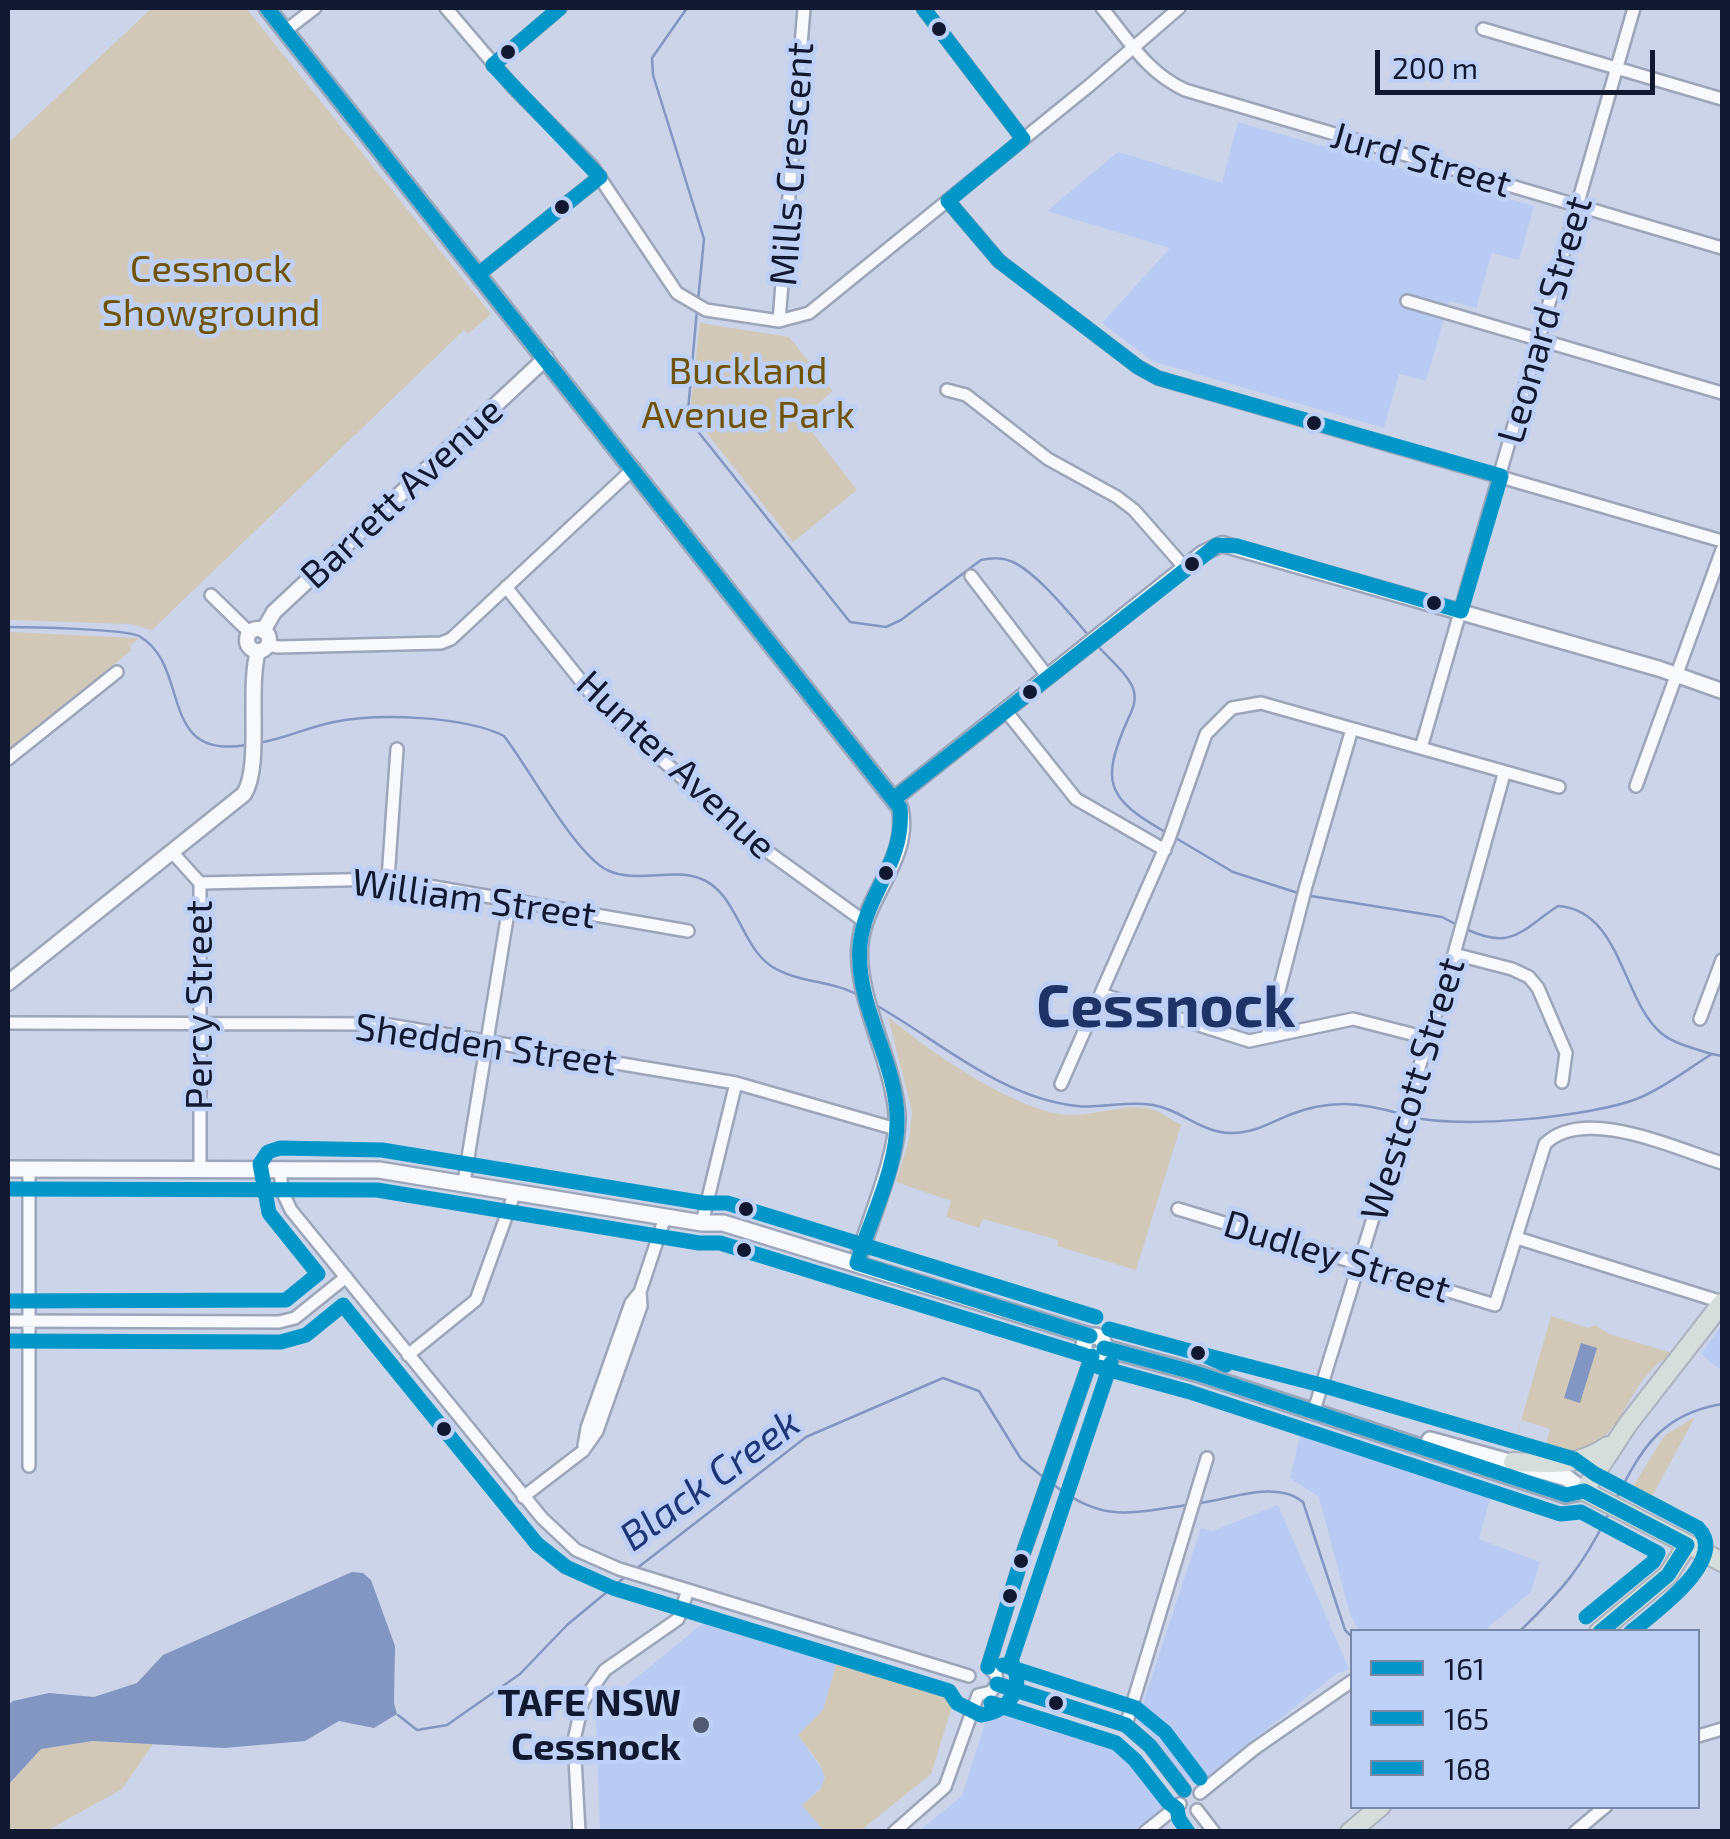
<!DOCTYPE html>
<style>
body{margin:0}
#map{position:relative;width:1730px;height:1839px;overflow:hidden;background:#cbd4e9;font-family:"Exo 2",sans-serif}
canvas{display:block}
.frame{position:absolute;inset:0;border:10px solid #101930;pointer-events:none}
.legend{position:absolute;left:1350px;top:1629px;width:350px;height:180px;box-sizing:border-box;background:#bed0f6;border:2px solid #7887a7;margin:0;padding:12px 18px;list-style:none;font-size:30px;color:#101930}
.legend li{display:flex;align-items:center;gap:20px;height:50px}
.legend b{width:50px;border:2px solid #7887a7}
.scale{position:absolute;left:1375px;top:50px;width:280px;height:45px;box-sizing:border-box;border:5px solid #101930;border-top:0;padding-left:12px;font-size:30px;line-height:35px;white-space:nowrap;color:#101930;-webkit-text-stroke:8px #bed0f6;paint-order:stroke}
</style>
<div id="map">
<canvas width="1730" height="1839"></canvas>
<div class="frame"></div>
<ul class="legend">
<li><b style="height:12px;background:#0396c9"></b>161</li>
<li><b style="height:12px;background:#0396c9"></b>165</li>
<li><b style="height:12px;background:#0396c9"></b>168</li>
</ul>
<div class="scale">200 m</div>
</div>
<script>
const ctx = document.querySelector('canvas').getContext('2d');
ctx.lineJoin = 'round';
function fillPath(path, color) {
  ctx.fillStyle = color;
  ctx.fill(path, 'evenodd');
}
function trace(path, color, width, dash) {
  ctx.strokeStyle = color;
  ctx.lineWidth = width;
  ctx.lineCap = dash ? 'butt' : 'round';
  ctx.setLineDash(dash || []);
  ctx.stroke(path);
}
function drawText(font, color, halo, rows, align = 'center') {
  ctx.font = font + ' "Exo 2",sans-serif';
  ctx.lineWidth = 9;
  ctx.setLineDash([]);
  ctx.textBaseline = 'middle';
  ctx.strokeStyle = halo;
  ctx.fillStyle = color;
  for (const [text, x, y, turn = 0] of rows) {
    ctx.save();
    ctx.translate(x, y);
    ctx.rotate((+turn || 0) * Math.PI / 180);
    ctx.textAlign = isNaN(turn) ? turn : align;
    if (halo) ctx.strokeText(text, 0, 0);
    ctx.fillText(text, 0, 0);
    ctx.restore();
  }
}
fillPath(new Path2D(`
 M1238 122 1534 206 1519 260 1492 253 1476 308 1449 301 1426 381 1399 374 1384 428 1152 361 1102 323 1170 248 1047 211 1118 152 1222 183Z
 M1722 1325V1371L1701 1354Z
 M1302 1427 1493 1488 1479 1539 1540 1562 1531 1592 1484 1631H1359L1350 1614 1319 1497 1290 1478Z
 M1278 1505 1349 1669 1336 1674 1197 1785 1184 1777 1154 1737 1137 1721 1201 1528 1212 1531Z
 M712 1616 839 1655 823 1710 798 1735 825 1774 822 1787 802 1805 824 1831H600L596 1721 598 1709Z
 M996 1703 1121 1742 1170 1802 1133 1831H919L962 1796 990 1707Z`), '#b9cbf3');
fillPath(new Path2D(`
 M152 8H246L491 314 468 334 464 330 152 630 131 624 8 620V143Z
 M700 323 789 337 833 391 801 418 857 490 793 542 694 417 691 403Z
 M8 632 139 638 130 646 132 650 8 749Z
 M888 1017C929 1051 1016 1112 1069 1115 1097 1116 1126 1102 1154 1110 1163 1113 1172 1121 1181 1125L1136 1270 1057 1246 1058 1240 983 1219 979 1228 946 1217 951 1201 896 1182 909 1140 912 1111Z
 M1551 1316 1588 1328 1595 1325 1609 1334 1672 1353C1610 1394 1638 1450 1543 1455L1550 1429 1522 1420 1512 1452Z
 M1695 1417 1649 1502 1630 1491 1665 1435Z
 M839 1655 948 1688 954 1700 931 1774 860 1831H824L802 1805 820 1790 825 1778 821 1766 798 1735 823 1710Z
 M93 1741 153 1744 122 1789 50 1829 8 1831V1785L41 1749Z`), '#d1c8b8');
fillPath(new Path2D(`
 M1581 1343 1597 1348 1580 1403 1564 1398Z
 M352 1572 363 1573 371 1580 395 1646 394 1703 397 1714 374 1728 339 1721 305 1741 224 1748 93 1741 41 1749 8 1785V1705L13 1701 49 1693 94 1697 137 1683 163 1655Z`), '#8396c1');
trace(new Path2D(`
 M687 8 652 58 653 75 704 239 698 301
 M697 309 688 411 692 424 850 622 886 627 901 620 981 560C992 558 1002 557 1013 562 1038 574 1070 614 1089 636
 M8 627C29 627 125 629 139 636 192 666 156 760 246 745
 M1097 645C1108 658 1127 673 1133 688 1137 700 1133 709 1128 719 1100 783 1106 798 1167 833
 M258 743C284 739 308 727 334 722 379 713 464 716 504 736 529 768 574 853 607 870 636 884 671 868 699 878 737 891 740 945 771 966 797 983 831 980 858 995
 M1174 837 1233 872 1298 893
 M1311 896 1442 917 1459 926
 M1466 929C1513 951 1521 930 1558 906 1621 910 1622 1000 1661 1033 1674 1044 1696 1049 1712 1054
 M874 1004C940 1041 999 1097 1077 1106 1101 1109 1126 1100 1153 1105 1180 1109 1203 1134 1232 1133 1254 1133 1270 1123 1289 1115 1330 1099 1360 1102 1401 1114
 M1409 1116C1456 1130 1593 1117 1639 1098 1664 1088 1689 1068 1712 1054L1722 1056
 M1054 1485C1103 1523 1130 1513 1187 1505
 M1616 1499C1642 1447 1662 1414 1722 1404
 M1200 1503C1231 1499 1277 1480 1303 1502L1345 1630 1352 1637
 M636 1569 806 1437 943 1378 979 1391 1021 1459 1043 1477
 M1519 1632C1563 1589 1581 1569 1608 1515
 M398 1715 417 1730 447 1725 520 1674 567 1625 625 1577`), '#8396c1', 2.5);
const minor = new Path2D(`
 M446 8 514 88 592 166 677 293 706 310 779 321 809 313 1090 85 1179 8
 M923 8 1023 139
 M1102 8C1129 40 1146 72 1185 90L1722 248
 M1483 29 1722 99
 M285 31 315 8
 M493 65 560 8
 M948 201 999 261 1138 367 1158 378 1722 541
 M480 273 600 177
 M1407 301 1722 393
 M779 321 804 8
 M947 390 966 395 1048 459 1117 497 1134 510 1185 568
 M971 576 1048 677
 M506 587 601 706 757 844 865 922
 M211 595 250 633
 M268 645 278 647 441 643 451 639 634 468
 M1006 711 1076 799 1165 850
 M1421 748 1634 8
 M8 759 117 672
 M1636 786 1722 550
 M172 852 200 883V1169
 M388 879 397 749
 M200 883 388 879 688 931
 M1454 954 1512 969 1529 977 1538 988 1566 1053 1562 1082
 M1101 994 1249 1041 1353 1019 1427 1038
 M1700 1019 1722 960
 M8 1023 383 1024 736 1083 896 1129
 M1267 1037 1306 886 1352 729
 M1061 1084 1169 839 1206 734 1232 708 1261 703 1559 787
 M280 1168 282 1191 291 1210 542 1518 576 1550 619 1569 969 1676
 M29 1169V1466
 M464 1182 510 900
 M1178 1209 1495 1305 1545 1144C1584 1105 1676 1149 1722 1163
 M702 1223 736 1083
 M1517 1238 1722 1302
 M8 1321 279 1322 295 1318 346 1277
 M408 1355 476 1300 515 1192
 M1316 1404 1454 954 1504 774
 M584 1446 587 1428 631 1303 640 1292
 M523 1497 583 1451 597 1431 641 1306 640 1292 665 1217
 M988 1667 1024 1551 1092 1356
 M997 1684 1126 1725 1150 1746 1184 1790
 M978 1695 991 1692 997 1684 996 1674 988 1667
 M1126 1725 1207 1458
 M1698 1736 1722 1729
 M1200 1793 1254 1749 1352 1681
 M1197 1810 1214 1832
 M579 1832 574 1740 583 1701 605 1670 678 1619 688 1590
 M894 1832 945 1787 978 1695
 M1145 1832 1180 1804
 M1575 1832 1606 1806`);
const tertiary = new Path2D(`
 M247 640a11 11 0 1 1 22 0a11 11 0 1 1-22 0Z
 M263 631 274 612 546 358
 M895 798 1203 553 1222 544 1660 669 1722 691
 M8 983 244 794C262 766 247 689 258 651`);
const secondary = new Path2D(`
 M267 8 900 808C911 859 864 896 860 945 855 997 894 1062 897 1116 899 1154 868 1224 857 1263
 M8 1169 379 1170 702 1223H723L1090 1336
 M1084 1346a10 10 0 1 1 20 0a10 10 0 1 1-20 0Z
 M1104 1348 1196 1373 1566 1495 1584 1491
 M1430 1440 1567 1478 1584 1491`);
const primary = new Path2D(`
 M1722 1303 1628 1424 1584 1491 1722 1562
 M1513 1462C1549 1463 1576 1468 1608 1446
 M1599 1632 1668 1575 1687 1545
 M1350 1832 1381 1806`);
trace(minor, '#9ca5ba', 16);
trace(tertiary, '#9ca5ba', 19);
trace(secondary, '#9ca5ba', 20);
trace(primary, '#acb1be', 22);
trace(minor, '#f7f9fc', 11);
trace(tertiary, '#f7f9fc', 14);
trace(secondary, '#f7f9fc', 15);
trace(primary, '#d5dedb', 18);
trace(new Path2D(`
 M267 8 900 808C905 863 865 894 860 945 855 1005 895 1058 897 1116 899 1165 871 1217 857 1263
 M480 273 600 177 493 65 560 8
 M895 798 1217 545 1237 546 1461 611 1501 476 1158 378 1138 367 999 261 948 201 1023 139 923 8
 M857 1263 1090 1336
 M1104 1348 1196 1373 1566 1495 1584 1491 1687 1545 1668 1575 1600 1632
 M988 1667 1024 1551 1092 1356
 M997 1684 1126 1725 1150 1746 1184 1790`), '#0396c9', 15);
trace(new Path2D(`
 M8 1189 377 1190 699 1243H720L1084 1355
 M8 1341 281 1342 306 1335 343 1305 537 1544 566 1567 613 1588 949 1691 957 1703 981 1715C1009 1711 1026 1688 1011 1661L1111 1363
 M1099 1367 1190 1392 1560 1514 1581 1512 1658 1553 1653 1562 1586 1617
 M991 1703 1116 1743 1135 1760 1168 1802 1177 1809 1179 1819 1188 1832`), '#0396c9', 15);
trace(new Path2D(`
 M8 1301 286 1300 318 1274 269 1213 260 1164 268 1152 280 1148 382 1150 704 1203H727L1096 1317
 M1109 1329 1201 1354 1226 1365
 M1201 1354 1321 1385 1574 1459 1595 1474 1698 1528C1730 1560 1653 1613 1631 1632
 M1003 1665 1136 1708 1165 1732 1200 1778`), '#0396c9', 15);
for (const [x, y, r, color] of [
 [939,29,9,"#101930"],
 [508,52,9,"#101930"],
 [562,207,9,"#101930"],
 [1314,423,9,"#101930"],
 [1192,564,9,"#101930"],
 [1434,603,9,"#101930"],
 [1030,692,9,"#101930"],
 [886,873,9,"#101930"],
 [746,1209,9,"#101930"],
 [744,1250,9,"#101930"],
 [1198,1353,9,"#101930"],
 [444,1429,9,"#101930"],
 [1021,1561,9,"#101930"],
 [1010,1596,9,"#101930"],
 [1056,1703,9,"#101930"],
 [701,1725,10,"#515a71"]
]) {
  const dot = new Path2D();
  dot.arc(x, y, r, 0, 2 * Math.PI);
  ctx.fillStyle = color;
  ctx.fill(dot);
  trace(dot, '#bed0f6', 4);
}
drawText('38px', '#101930', '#bed0f6', [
 ["Jurd Street",1421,160,16],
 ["Mills Crescent",792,164,-86],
 ["Leonard Street",1545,320,-74],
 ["Barrett Avenue",402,493,-43],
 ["Hunter Avenue",676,765,43],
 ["William Street",474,899,8],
 ["Percy Street",199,1005,-90],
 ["Shedden Street",486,1045,8],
 ["Westcott Street",1413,1089,-73],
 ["Dudley Street",1337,1257,17]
]);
drawText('38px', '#6f5302', '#bed0f6', [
 ["Cessnock",211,269],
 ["Showground",211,313],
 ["Buckland",748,371],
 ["Avenue Park",748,415]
]);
drawText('bold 38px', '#101930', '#bed0f6', [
 ["TAFE NSW",681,1703],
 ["Cessnock",681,1747]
], 'right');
drawText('italic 40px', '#1e3678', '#bed0f6', [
 ["Black Creek",710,1480,-36]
]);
drawText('bold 58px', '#1f3367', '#bed0f6', [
 ["Cessnock",1166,1008]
]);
</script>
